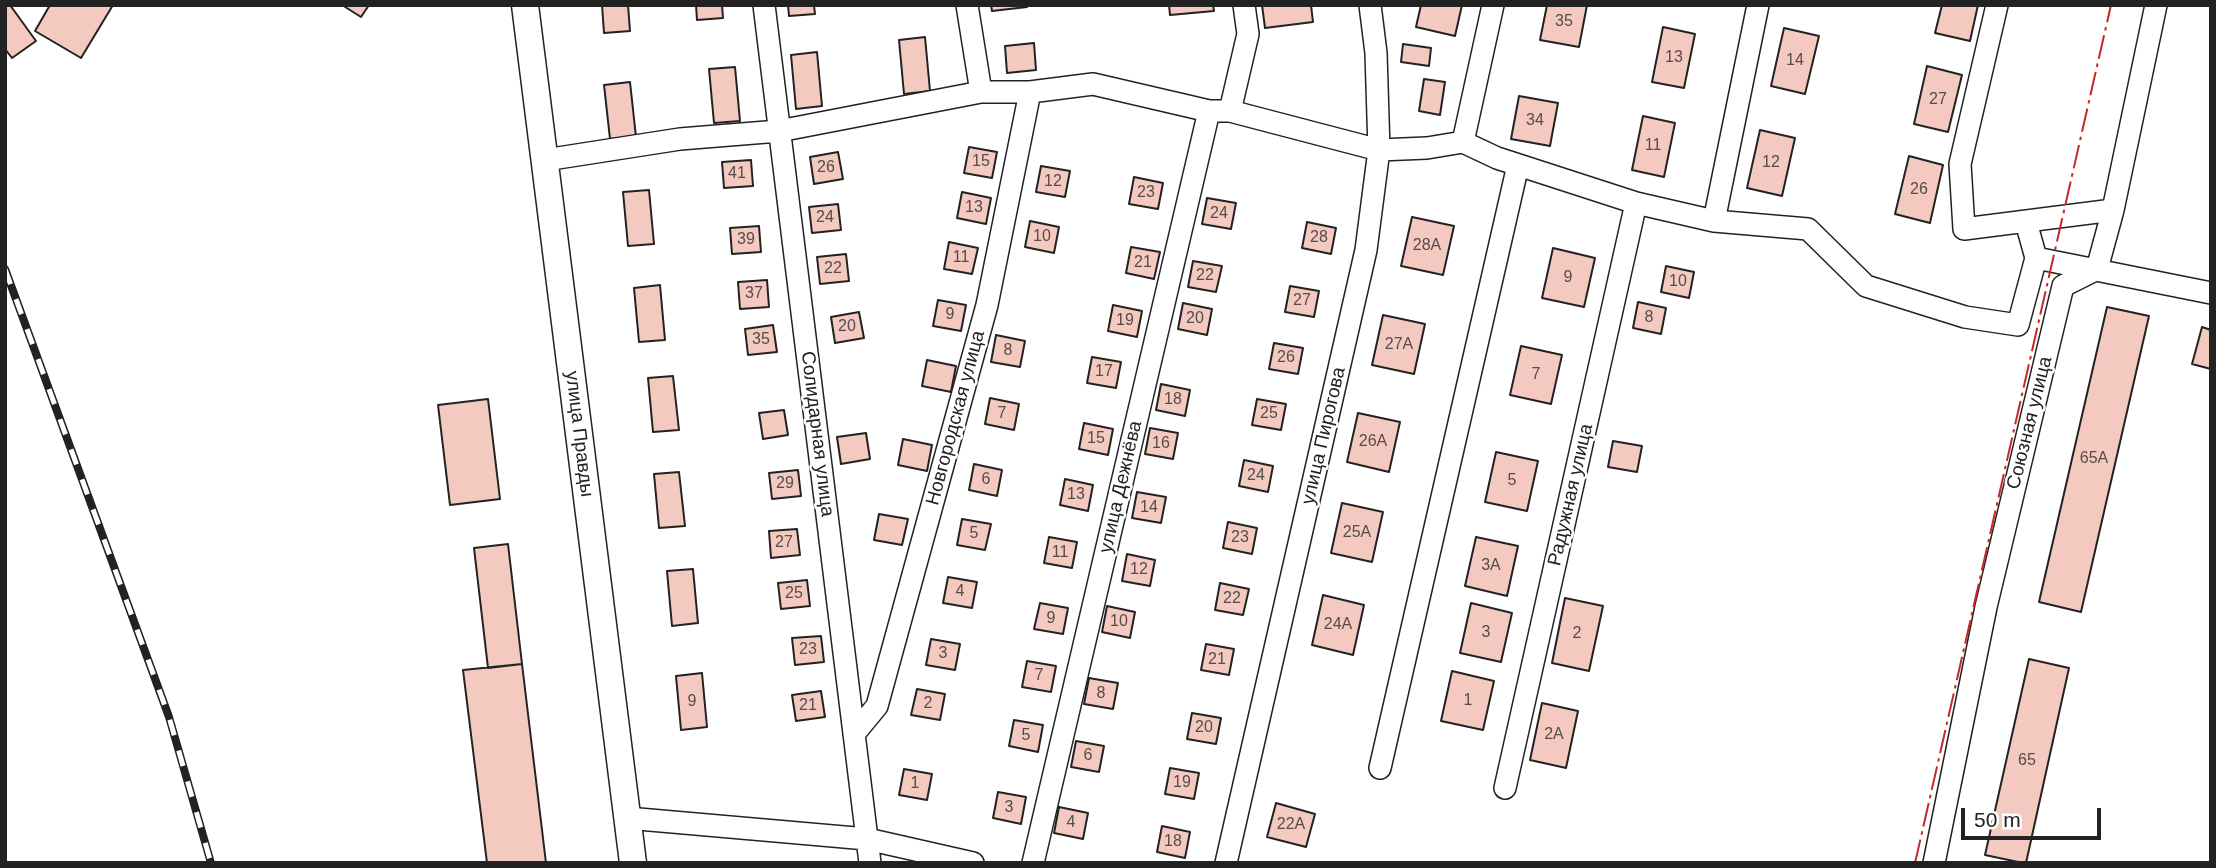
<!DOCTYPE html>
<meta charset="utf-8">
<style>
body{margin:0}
#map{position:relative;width:2216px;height:868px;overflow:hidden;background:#fff;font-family:Helvetica,sans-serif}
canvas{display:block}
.frame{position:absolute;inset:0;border:7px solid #222;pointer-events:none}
.scale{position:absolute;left:1961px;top:808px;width:140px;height:32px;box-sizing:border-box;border:4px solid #222;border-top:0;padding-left:9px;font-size:21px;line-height:24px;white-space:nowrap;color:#222;-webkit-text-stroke:5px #fff;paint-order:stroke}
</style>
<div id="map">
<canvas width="2216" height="868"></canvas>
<div class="frame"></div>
<div class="scale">50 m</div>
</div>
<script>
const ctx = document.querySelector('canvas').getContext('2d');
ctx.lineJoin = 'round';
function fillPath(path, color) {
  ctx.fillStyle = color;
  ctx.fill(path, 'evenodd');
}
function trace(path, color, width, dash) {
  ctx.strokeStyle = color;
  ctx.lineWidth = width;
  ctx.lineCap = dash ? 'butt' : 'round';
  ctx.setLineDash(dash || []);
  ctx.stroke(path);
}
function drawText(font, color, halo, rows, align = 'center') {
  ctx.font = font + ' Helvetica,sans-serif';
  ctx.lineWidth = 5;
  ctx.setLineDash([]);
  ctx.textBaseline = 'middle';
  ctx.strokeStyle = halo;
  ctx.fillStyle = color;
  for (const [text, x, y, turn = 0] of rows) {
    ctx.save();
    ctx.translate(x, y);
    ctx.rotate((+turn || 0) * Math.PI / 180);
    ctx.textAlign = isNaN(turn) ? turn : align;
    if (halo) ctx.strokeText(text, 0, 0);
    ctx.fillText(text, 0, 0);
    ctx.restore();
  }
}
const building = new Path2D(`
 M5 5H10L36 41 12 58 5 49Z
 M50 5H113L81 58 35 31Z
 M342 5H369L361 17Z
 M602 5H628L630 31 604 33Z
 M696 5H722L723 18 697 20Z
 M788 5H814L815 14 789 16Z
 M991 5H1027V7L992 11Z
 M1169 5H1213L1214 11 1170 15Z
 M1262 5H1311L1313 22 1265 28Z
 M1421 5H1462L1455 36 1416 27Z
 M1547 5H1587L1579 47 1540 40Z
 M1942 5H1978L1970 41 1935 33Z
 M1663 27 1695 34 1684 88 1652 82Z
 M1784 28 1819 36 1805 94 1771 86Z
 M925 37 930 91 904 94 899 40Z
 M1034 43 1036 70 1007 73 1005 46Z
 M1403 44 1431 48 1429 66 1401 62Z
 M817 52 822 106 796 109 791 55Z
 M1927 66 1962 75 1948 132 1914 124Z
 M735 67 740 121 714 123 709 69Z
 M1424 79 1445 82 1440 115 1419 111Z
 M630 82 636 137 610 139 604 85Z
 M1519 96 1558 103 1550 146 1511 139Z
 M1643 116 1675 123 1664 177 1632 170Z
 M1760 130 1795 138 1782 196 1747 188Z
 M969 147 997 152 992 178 964 173Z
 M838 152 843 179 814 184 810 157Z
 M1909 156 1943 165 1930 223 1895 214Z
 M751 160 753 186 724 188 722 162Z
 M1041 166 1070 171 1065 197 1036 192Z
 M1134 177 1163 183 1158 209 1129 204Z
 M649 190 654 244 628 246 623 192Z
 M962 192 991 198 986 224 957 218Z
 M1207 198 1236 203 1231 229 1202 224Z
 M838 204 841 230 812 233 809 207Z
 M1412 217 1454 226 1443 275 1401 266Z
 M1030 221 1059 227 1054 253 1025 247Z
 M1307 222 1336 228 1331 254 1302 248Z
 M759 226 761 252 732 254 730 228Z
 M949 242 978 248 972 274 944 269Z
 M1131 247 1160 252 1154 279 1126 273Z
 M1553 248 1595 258 1584 307 1542 298Z
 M846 254 849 281 820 284 817 257Z
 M1193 261 1222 266 1216 292 1188 287Z
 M1666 266 1694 272 1689 298 1661 292Z
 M767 280 769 307 740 309 738 282Z
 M660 285 665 340 639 342 634 288Z
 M1290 286 1319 291 1314 317 1285 312Z
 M938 300 966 305 961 331 933 326Z
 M1638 302 1666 308 1661 334 1633 328Z
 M1183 303 1212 309 1207 335 1178 329Z
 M1113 305 1142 311 1137 337 1108 331Z
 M2107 307 2149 316 2081 612 2039 602Z
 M859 312 864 338 835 343 831 317Z
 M1383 315 1425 324 1414 374 1372 365Z
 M773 325 777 352 748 355 745 329Z
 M2202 327 2211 330V369L2192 364Z
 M996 335 1025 341 1020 367 991 362Z
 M1274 343 1303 348 1298 374 1269 369Z
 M1521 346 1562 355 1551 404 1510 395Z
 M1092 357 1121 362 1116 388 1087 383Z
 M927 360 956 366 951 392 922 386Z
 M673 376 679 430 653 432 648 378Z
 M1161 384 1190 390 1185 416 1156 410Z
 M990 398 1019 404 1014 430 985 424Z
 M488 399 500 499 450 505 438 405Z
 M1257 399 1286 404 1281 430 1252 425Z
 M784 410 788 435 763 439 759 413Z
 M1358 413 1400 422 1389 472 1347 462Z
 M1084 423 1113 429 1108 455 1079 449Z
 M1150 428 1178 433 1173 459 1145 454Z
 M866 433 870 459 841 464 837 437Z
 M903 439 932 445 927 471 898 465Z
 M1613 441 1642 446 1637 472 1608 467Z
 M1496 452 1538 461 1527 511 1485 502Z
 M1244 460 1273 466 1268 492 1239 486Z
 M974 464 1002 470 997 496 969 490Z
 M798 470 801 496 772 499 769 473Z
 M679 472 685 526 659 528 654 474Z
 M1065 479 1093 485 1088 511 1060 505Z
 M1137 492 1166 497 1161 523 1132 518Z
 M1342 503 1383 512 1372 562 1331 553Z
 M879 514 908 519 902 545 874 540Z
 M962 519 991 524 985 550 957 545Z
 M1228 522 1257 528 1252 554 1223 548Z
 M797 529 800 555 771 558 769 531Z
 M1049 537 1077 542 1072 568 1044 563Z
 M1476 537 1518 546 1507 596 1465 586Z
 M508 544 522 664 488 668 474 548Z
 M1127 554 1155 560 1150 586 1122 581Z
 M693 569 698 623 672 626 667 571Z
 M948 577 977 582 972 608 943 603Z
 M807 580 810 606 781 609 778 583Z
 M1220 583 1249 589 1243 615 1215 610Z
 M1323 595 1364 605 1353 655 1312 645Z
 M1565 598 1603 606 1589 671 1552 663Z
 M1040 603 1068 608 1063 634 1034 629Z
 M1471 603 1512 613 1501 662 1460 653Z
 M1107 606 1135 612 1130 638 1102 632Z
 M821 636 824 662 795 665 792 638Z
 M931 639 960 644 955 670 926 665Z
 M1206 644 1234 649 1229 675 1201 670Z
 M2029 659 2069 668 2026 863H2023L1985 855Z
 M1027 661 1056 666 1051 692 1022 687Z
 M522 664 546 863H487L463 670Z
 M1452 671 1494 681 1483 730 1441 721Z
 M702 673 707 727 681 730 676 676Z
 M1089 678 1118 683 1113 709 1084 704Z
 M917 689 945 694 940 720 911 715Z
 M821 691 825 717 796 721 792 695Z
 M1542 703 1578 711 1566 768 1530 760Z
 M1192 713 1221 718 1216 744 1187 739Z
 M1014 720 1043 725 1038 752 1009 746Z
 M1076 741 1104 746 1099 772 1071 767Z
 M1170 768 1199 773 1194 799 1165 794Z
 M904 769 932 774 927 800 899 795Z
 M998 792 1026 797 1021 824 993 818Z
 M1276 803 1315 814 1306 847 1267 837Z
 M1059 807 1088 813 1083 839 1054 833Z
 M1162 826 1190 832 1185 858 1157 852Z`);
fillPath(building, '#f3c9c0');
trace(building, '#222', 2);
const minor = new Path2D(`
 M764 5 870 863
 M967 5 981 92
 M1997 5 1960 164 1964 229 2113 210
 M1230 111 1248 34 1244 5
 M1463 142 1493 5
 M545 160 680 139 779 131 981 92H1030L1093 84 1209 111H1230L1379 150 1427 148 1463 142 1497 158 1636 203 1714 221 1808 229 1866 286 1965 317 2018 325 2036 258
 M1714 221 1758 5
 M2026 222 2036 258 2211 293
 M854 734 877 706 987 305 1030 92
 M1380 768 1518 165
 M1505 788 1636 203
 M627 818 867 839 973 863
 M1033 863 1209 111
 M1226 863 1366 250 1379 150 1376 53 1370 5
 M1934 863 1986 607 2063 286 2097 269 2113 210 2156 5`);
const major = new Path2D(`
 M525 5 633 863`);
trace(minor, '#222', 24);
trace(major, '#222', 29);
trace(minor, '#fff', 21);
trace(major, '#fff', 26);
const rail = new Path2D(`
 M5 269 169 717 211 863`);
trace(rail, '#222', 8);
trace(rail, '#fff', 5, [16]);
trace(new Path2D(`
 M1915 863 2111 5`), '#c62828', 2, [24, 5, 3.5, 5]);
drawText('16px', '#564c4a', null, [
 ["35",1564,22],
 ["13",1674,58],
 ["14",1795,61],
 ["27",1938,100],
 ["34",1535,121],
 ["11",1653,146],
 ["15",981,162],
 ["12",1771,163],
 ["26",826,168],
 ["41",737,174],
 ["12",1053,182],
 ["26",1919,190],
 ["23",1146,193],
 ["13",974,208],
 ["24",1219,214],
 ["24",825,218],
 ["10",1042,237],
 ["28",1319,238],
 ["39",746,240],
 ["28А",1427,246],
 ["11",961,258],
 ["21",1143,263],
 ["22",833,269],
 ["22",1205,276],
 ["9",1568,278],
 ["10",1678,282],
 ["37",754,294],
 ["27",1302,301],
 ["9",950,315],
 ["8",1649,318],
 ["20",1195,319],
 ["19",1125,321],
 ["20",847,327],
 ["35",761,340],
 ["27А",1399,345],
 ["8",1008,351],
 ["26",1286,358],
 ["17",1104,372],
 ["7",1536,375],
 ["18",1173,400],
 ["7",1002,414],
 ["25",1269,414],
 ["15",1096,439],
 ["26А",1373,442],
 ["16",1161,444],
 ["65А",2094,459],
 ["24",1256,476],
 ["6",986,480],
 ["5",1512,481],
 ["29",785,484],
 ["13",1076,495],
 ["14",1149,508],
 ["25А",1357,533],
 ["5",974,534],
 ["23",1240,538],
 ["27",784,543],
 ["11",1060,553],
 ["3А",1491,566],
 ["12",1139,570],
 ["4",960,592],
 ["25",794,594],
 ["22",1232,599],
 ["9",1051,619],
 ["10",1119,622],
 ["24А",1338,625],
 ["3",1486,633],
 ["2",1577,634],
 ["23",808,650],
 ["3",943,654],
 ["21",1217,660],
 ["7",1039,676],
 ["8",1101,694],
 ["1",1468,701],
 ["9",692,702],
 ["2",928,704],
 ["21",808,706],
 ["20",1204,728],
 ["2А",1554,735],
 ["5",1026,736],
 ["6",1088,756],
 ["65",2027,761],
 ["19",1182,783],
 ["1",915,784],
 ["3",1009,808],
 ["4",1071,823],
 ["22А",1291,825],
 ["18",1173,842]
]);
drawText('19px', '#222', '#fff', [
 ["Новгородская улица",956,418,-75],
 ["Союзная улица",2030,423,-76],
 ["улица Правды",579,434,83],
 ["Солидарная улица",817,434,83],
 ["улица Пирогова",1324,436,-77],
 ["улица Дежнёва",1121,487,-77],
 ["Радужная улица",1571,495,-77]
]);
</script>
